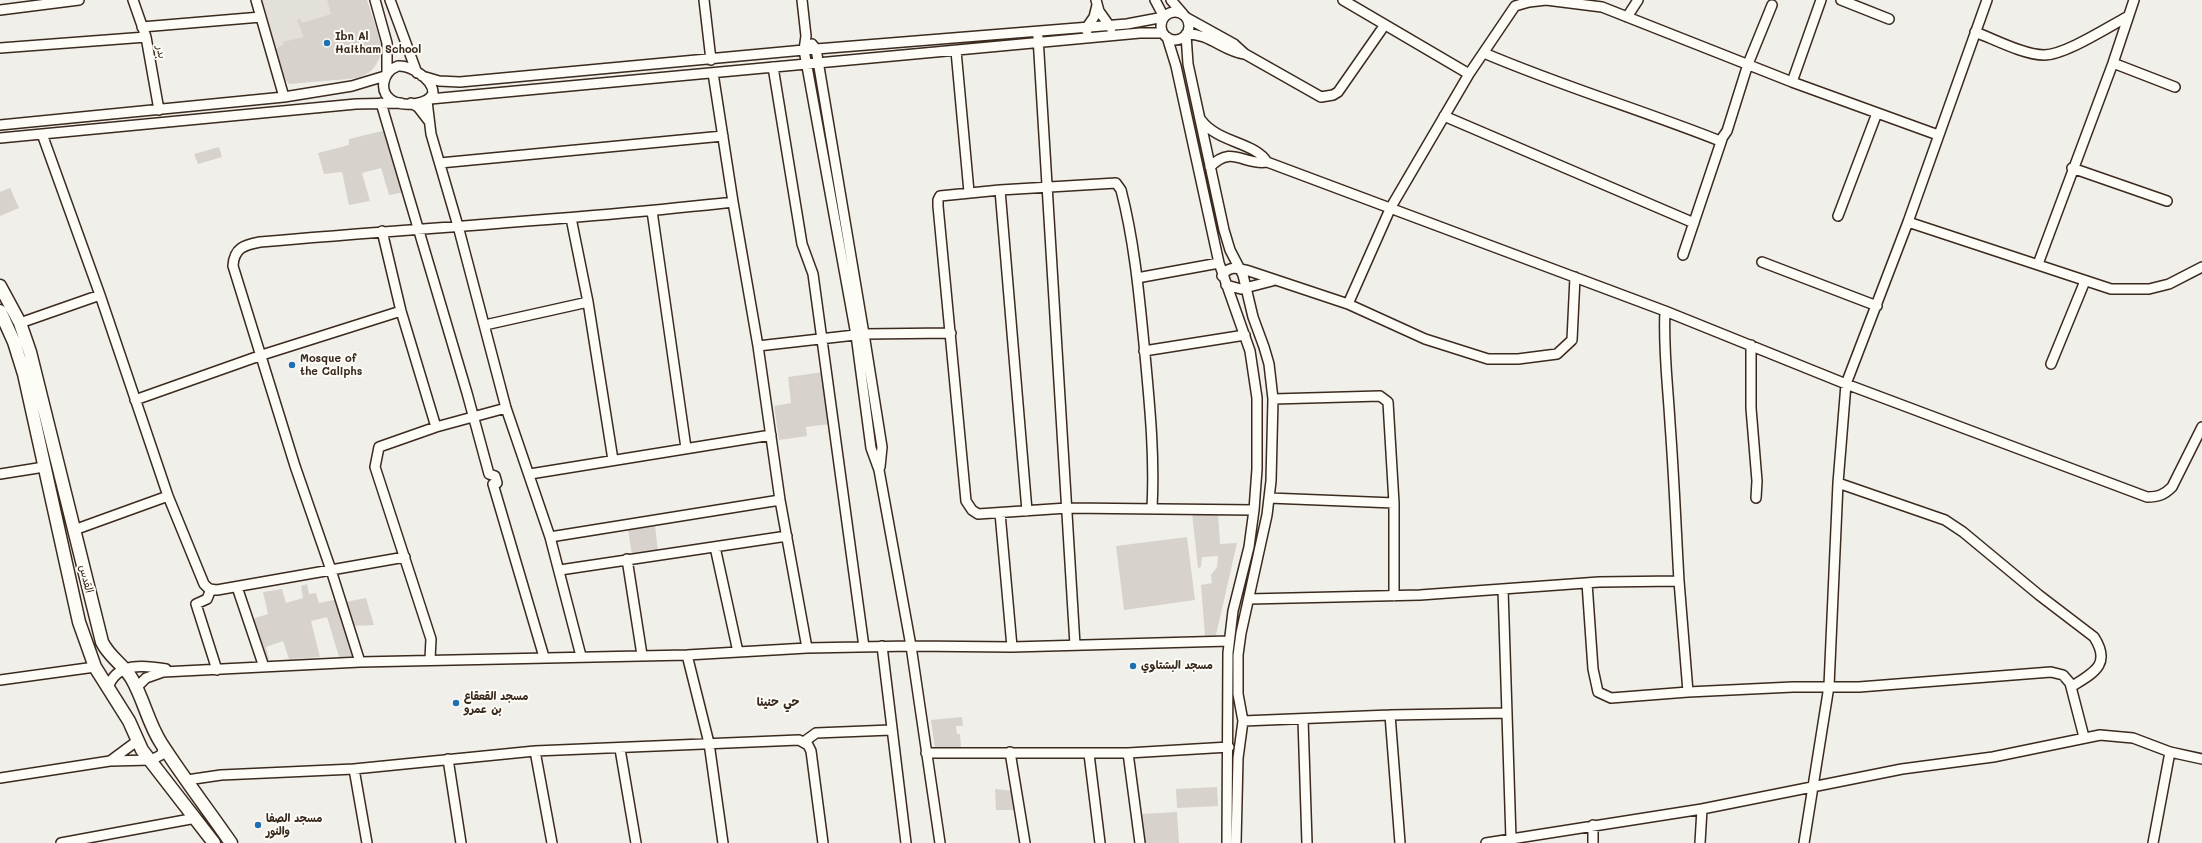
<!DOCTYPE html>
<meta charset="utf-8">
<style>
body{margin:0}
canvas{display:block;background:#f1efea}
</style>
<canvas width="2202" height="843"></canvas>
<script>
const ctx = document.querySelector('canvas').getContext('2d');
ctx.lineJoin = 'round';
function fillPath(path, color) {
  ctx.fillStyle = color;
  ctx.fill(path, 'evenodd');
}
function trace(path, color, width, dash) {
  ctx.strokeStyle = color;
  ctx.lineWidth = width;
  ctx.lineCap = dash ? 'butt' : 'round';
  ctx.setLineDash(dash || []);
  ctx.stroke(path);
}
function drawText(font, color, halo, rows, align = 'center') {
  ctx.font = font + ' Mali,"Playpen Sans Arabic",sans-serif';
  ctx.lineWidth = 4;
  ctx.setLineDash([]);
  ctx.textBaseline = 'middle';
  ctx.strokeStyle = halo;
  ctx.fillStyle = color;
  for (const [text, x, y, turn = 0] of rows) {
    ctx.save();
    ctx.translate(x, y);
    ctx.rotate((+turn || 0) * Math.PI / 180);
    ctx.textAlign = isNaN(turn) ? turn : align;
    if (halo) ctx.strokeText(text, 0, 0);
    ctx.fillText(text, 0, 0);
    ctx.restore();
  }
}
fillPath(new Path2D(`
 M261 0H367L382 46 380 57 376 66 368 74 358 78 289 84 284 78Z`), '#e3e0da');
fillPath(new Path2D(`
 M327 0H367L382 46 380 57 372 70 358 78 289 84 284 78 275 49 283 45V42L304 37 297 20 300 19 302 23 331 14Z
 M386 130 405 192 389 195 381 168 362 173 370 201 349 205 342 172 324 174 318 153 349 145V139Z
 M219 147 222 157 198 164 194 154Z
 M10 188 19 208 0 216V192Z
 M823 372 830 424 806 427 807 436 779 440 774 406 791 403 788 377Z
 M1192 513H1218L1220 544 1237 543 1216 635 1205 636 1201 585 1212 583 1211 575 1217 567 1218 556 1202 557 1201 567 1198 568Z
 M655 525 658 552 632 555 628 529Z
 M1187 537 1195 600 1124 610 1116 546Z
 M307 584 309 594 316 593 319 603 338 599 356 656 339 657 327 617 311 621 320 657 289 659 283 641 266 647 269 659H263L249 620 268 614 263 592 282 589 286 603 303 598 301 586Z
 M366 598 374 625 351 626 345 602Z
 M962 717 963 726H956L957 734H960L961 747 935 749 931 720Z
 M1217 787 1218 806 1177 808 1176 789Z
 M995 789 1014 791 1015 810H996Z
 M1177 812 1179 843H1143L1142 814Z`), '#d7d2cc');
const minor = new Path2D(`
 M133 0 146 37 159 110
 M256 0 284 97
 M375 0 387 43V74
 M390 0 417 73
 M704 0 711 60
 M802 0 806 36 804 50 856 335 871 448 879 470 911 646 940 843
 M1096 0 1099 11 1111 28
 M1155 0 1164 17
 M1171 0 1183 14
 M1343 0 1469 74
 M1841 0 1889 19
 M0 10 79 0
 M1161 26a14 14 0 1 1 28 0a14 14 0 1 1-28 0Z
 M1627 17 1638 0
 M1187 18 1234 44 1245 54 1321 97 1333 95 1338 92 1384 26
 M142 27 261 17
 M1087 31V27L1094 17 1097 5
 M1975 32C1994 39 2024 55 2044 55 2065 55 2108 27 2127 17
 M1186 34C1209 33 1223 51 1244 54
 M1186 35 1188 64 1224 230 1230 250 1243 275 1253 317 1264 347 1269 364 1273 399 1271 481 1267 515 1241 633 1238 655V694L1243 721 1238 758 1236 843
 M1038 37 1075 645
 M1167 37 1176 66 1219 263 1250 351 1257 398V469L1254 510 1249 547 1233 611 1228 653 1227 843
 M812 44 816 49 864 334 882 447 880 467
 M0 48 146 37
 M956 51 969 192
 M1484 53C1561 86 1642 110 1720 141L1727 131 1748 64 1772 5
 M2113 63 2175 87
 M398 66C410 65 433 79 433 93 429 105 405 106 395 102 377 94 382 72 398 66Z
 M773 67 802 244 813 274 864 647
 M713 73 733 202 758 346 780 500 807 648
 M422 76 439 81 460 82 804 50 1127 24 1164 17
 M1792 82 1821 0
 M430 99 1140 33H1163
 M427 101 431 134 458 226 506 408 550 537 581 656
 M381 103 467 393 489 474 495 476 497 483 493 484 544 657
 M411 103 418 107 428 120
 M1444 116 1694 223
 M1201 120C1218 143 1255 142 1267 162
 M0 125 284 97 352 86 385 76
 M42 134 100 295 168 496 204 584 209 589 217 590 405 557
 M0 138 356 104 401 103
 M440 163 723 136
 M1210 167C1232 144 1244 166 1267 162L1665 311 1846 384 2147 497C2158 497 2164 495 2172 487L2202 427
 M2072 168 2167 201
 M1000 190 1027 511
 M652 211 686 448
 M1838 216 1877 113
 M571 218 588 302 613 460
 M1908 222 2111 289H2149L2169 284 2202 267
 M382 231 401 311 436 427
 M1683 255 1722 139
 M1762 262 1877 306
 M2038 264 2113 63 2134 0
 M1222 276C1229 265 1238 268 1249 271L1348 304 1425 339 1488 359H1518L1557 354 1572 340 1575 277
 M1137 278 1219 263
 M1226 285 1241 289 1272 281
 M1348 304 1391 207 1469 74 1515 6 1529 2 1546 0 1602 7 1792 82 1938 135
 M1665 311C1663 349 1668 386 1670 423 1674 476 1676 528 1679 581
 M20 323 100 295
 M485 325 588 302
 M1751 345V408L1757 481 1756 498
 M758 346 864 334 951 333
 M1144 351 1245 335
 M2051 364 2085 281
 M1273 399 1380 396 1388 402 1394 503V596
 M135 400 262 355 401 311
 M0 474 44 467
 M530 474 771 435
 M1838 483 1945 520 1963 532 2039 595 2094 637C2112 665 2093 673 2071 687
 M1269 498 1394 503
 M1152 508C1155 453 1149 398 1144 344 1139 293 1134 240 1121 190L1116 183 1000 190 940 196 938 200V206L966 501 972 510 978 514 1067 508 1254 510
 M1000 513 1012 647
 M74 530 168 496
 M550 537 780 500
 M715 547 738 652
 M627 559 642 655
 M560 570 787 536
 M1587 583 1593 669 1598 692 1611 698 1688 692
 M237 587 264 667
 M211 589 207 599 196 604 217 670
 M1503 589 1511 839
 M1249 599 1420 595 1599 582 1679 581 1688 692 1793 687H1859L2051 672 2063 675 2070 683 2084 737
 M882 646 906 843
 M687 655 709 743 723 843
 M430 659 431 639 375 467 379 447 436 427 506 408
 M360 662 331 570 295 466 233 266C234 248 244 245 260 242 418 228 576 220 733 202
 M0 680 95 667
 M108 688C116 662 144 665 166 669
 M136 688 146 678 163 672 360 662 687 655 807 648 911 646 1012 647 1229 641
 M1390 715 1400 843
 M1303 719 1307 843
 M1243 721 1390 715 1507 713
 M805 741 816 733 891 730
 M620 749 636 843
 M535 751 552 843
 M1010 752 1025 843
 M926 753H1128L1229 747
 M1128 753 1140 843
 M1089 754 1100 843
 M448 759 461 843
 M110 761 137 741
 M354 769 367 843
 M0 778 110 761 151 760 161 755 164 748
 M187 780 221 775 354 769 535 751 799 740 808 745 811 751 823 843
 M1593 825V843
 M61 843 196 818
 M1486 843 1702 809 1902 769 1993 757 2100 735 2133 738 2170 752 2202 759
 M1700 843 1702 809
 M1804 843 1829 686 1838 483 1846 384 1908 222 1987 0
 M2153 843 2170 752`);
const major = new Path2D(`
 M0 286 20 323 30 352 102 642C109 657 124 665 132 679 144 700 148 723 161 743 183 777 208 810 231 843
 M0 311 14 342 24 374 79 622 95 667 129 721 142 750 214 843`);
trace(minor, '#3b2a1e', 12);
trace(major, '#3b2a1e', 15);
trace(minor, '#fdfcf7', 9);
trace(major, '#fdfcf7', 12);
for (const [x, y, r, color] of [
 [327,43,4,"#1f6fb2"],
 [292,365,4,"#1f6fb2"],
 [1133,666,4,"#1f6fb2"],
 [456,703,4,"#1f6fb2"],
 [258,825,4,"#1f6fb2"]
]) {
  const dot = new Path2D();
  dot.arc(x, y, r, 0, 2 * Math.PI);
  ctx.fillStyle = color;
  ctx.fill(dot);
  trace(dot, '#fdfcf7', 1.5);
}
drawText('bold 11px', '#3b2a1e', '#fdfcf7', [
 ["Ibn Al",335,37],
 ["Haitham School",335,50],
 ["Mosque of",300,359],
 ["the Caliphs",300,372],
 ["مسجد البشتاوي",1141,666],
 ["مسجد القعقاع",464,697],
 ["بن عمرو",464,710],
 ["مسجد الصفا",266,819],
 ["والنور",266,832]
], 'left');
drawText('11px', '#3b2a1e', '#fdfcf7', [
 ["بدر",161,52,79],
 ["القدس",86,579,76]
]);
drawText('bold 12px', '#3b2a1e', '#fdfcf7', [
 ["حي حنينا",778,702]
]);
</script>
